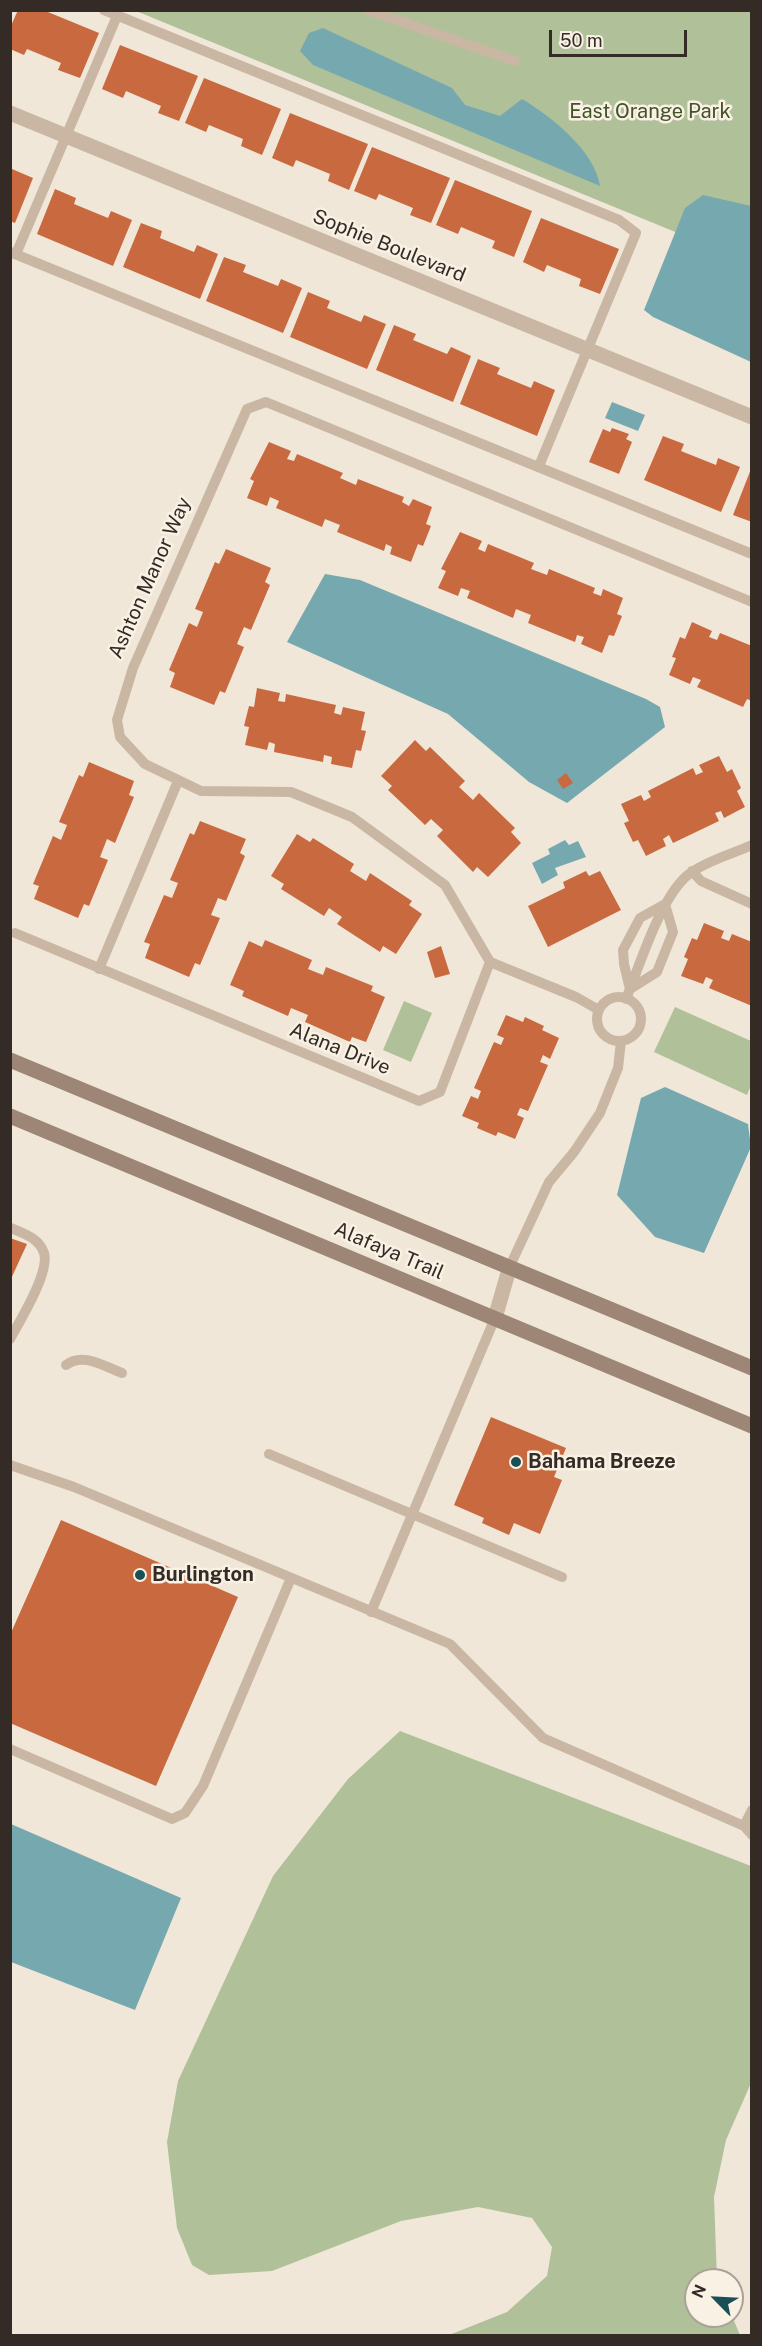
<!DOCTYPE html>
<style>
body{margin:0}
#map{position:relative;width:762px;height:2346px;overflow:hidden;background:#f1e7d8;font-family:"Public Sans",sans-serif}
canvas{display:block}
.frame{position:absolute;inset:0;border:12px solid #342b26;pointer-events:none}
.north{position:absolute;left:684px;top:2268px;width:60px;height:60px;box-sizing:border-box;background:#f9f1e4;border:2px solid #aaa298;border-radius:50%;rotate:294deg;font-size:16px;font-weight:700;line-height:24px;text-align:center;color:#342b26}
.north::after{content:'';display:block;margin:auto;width:21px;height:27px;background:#1b4f56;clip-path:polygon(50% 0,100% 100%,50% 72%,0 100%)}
.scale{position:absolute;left:549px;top:30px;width:138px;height:27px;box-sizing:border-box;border:3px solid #342b26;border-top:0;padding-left:8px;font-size:18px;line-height:21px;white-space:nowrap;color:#342b26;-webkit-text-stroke:4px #f9f1e4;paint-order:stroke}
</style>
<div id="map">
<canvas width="762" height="2346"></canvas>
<div class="frame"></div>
<div class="north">N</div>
<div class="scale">50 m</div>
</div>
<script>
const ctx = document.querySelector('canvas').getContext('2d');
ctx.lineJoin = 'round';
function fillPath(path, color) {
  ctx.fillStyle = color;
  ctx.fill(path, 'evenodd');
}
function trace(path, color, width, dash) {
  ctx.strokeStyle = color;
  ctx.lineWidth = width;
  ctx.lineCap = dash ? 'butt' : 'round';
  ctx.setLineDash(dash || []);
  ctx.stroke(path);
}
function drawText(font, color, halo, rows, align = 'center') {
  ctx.font = font + ' "Public Sans",sans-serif';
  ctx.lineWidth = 5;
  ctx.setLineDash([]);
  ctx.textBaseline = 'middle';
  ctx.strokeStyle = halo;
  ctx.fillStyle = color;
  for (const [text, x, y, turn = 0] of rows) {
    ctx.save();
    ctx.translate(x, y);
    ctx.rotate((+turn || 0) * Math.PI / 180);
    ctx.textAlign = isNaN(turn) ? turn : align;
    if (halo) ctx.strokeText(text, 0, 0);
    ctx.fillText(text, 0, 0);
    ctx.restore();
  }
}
fillPath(new Path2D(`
 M136 11H751V263Z
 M404 1001 432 1013 411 1062 383 1050Z
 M675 1007 751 1041V1085L747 1095 654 1052Z
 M400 1731 751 1866V2083L726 2140 714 2197 717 2280H696V2316H732L740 2335H449L507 2312 547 2276 552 2247 532 2218 478 2207 401 2221 272 2271 209 2275 192 2265 177 2228 167 2142 178 2081 273 1876 348 1779Z`), '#b0c098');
fillPath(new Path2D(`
 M323 28 452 88 465 105 500 116 522 99C552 117 595 151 600 186L313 65 300 51 309 33Z
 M703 195 751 206V362L653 317 644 310 685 208Z
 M612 402 645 415 638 431 605 418Z
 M325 574 360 580 646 699 660 707 665 727 567 803 529 782 448 714 287 642Z
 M565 840 569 845 578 841 586 857 555 868 558 875 542 884 532 863 550 854 548 849Z
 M665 1087 748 1124 751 1147 704 1253 655 1237 617 1195 641 1098Z
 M11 1824 181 1898 135 2010 11 1962Z`), '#76a9af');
fillPath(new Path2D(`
 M18 10H43L99 33 80 78 58 70 61 63 27 49 24 55 10 49V28Z
 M120 45 198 76 179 121 158 113 161 106 126 91 123 98 102 89Z
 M204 78 281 109 262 155 241 146 243 139 209 125 206 132 185 123Z
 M290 113 368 144 349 190 328 181 330 174 296 160 293 167 272 158Z
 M372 147 450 178 431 223 410 215 413 208 379 194 376 200 354 191Z
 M12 169 33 178 15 223 10 221Z
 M455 180 532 211 514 257 492 248 495 241 461 227 458 234 436 225Z
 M55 189 76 198 74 204 108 218 111 211 132 220 113 266 37 234Z
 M541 218 619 249 600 294 579 286 581 279 547 265 544 272 523 262Z
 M141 223 162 231 160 238 194 252 197 245 218 254 200 299 123 267Z
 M224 257 246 265 243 272 278 286 281 279 302 288 283 333 206 301Z
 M308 292 330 301 327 308 361 322 364 315 386 324 367 369 290 337Z
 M394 325 416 334 413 340 447 354 451 347 471 356 453 402 376 370Z
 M478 359 500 368 497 374 531 388 534 381 555 390 537 436 460 404Z
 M612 428 629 434 626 439 632 442 619 474 589 462 603 429 610 432Z
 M663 436 684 444 681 451 716 465 718 458 740 467 721 512 644 480Z
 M269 442 291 451 287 459 294 461 297 454 343 473 340 478 356 485 358 479 404 497 402 502 409 506 413 499 432 507 426 524 431 526 423 546 418 544 411 562 390 554 392 547 386 544 384 551 337 532 340 525 325 519 322 527 276 508 279 501 270 497 267 506 247 498 254 481 250 479Z
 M751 469H752V522L733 515Z
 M460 532 482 541 478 549 485 552 488 544 534 563 531 569 547 575 549 569 595 588 593 593 601 596 603 589 623 598 617 614 622 616 614 636 609 635 602 653 581 644 584 637 577 635 575 642 528 623 531 615 516 609 513 618 467 598 470 591 461 588 458 596 438 588 446 571 441 569Z
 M226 549 271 568 265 582 270 585 251 630 244 627 237 644 244 647 225 693 220 691 214 705 170 687 175 673 169 670 189 623 197 627 203 612 195 609 215 562 219 564Z
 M692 622 712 631 709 637 717 640 720 633 752 646V701L747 699 743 707 697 687 701 680 693 677 690 684 669 675 676 658 672 657 680 637 685 639Z
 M257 688 280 693 278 701 285 702 286 694 336 705 334 713 341 715 343 707 365 712 361 730 366 731 361 751 356 750 352 768 331 764 332 757 324 755 323 762 274 752 275 744 269 742 267 750 245 745 249 727 244 726 249 706 254 707Z
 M415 740 426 751 430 747 465 781 459 787 473 800 479 793 515 828 511 832 521 843 488 877 477 867 473 872 437 836 443 830 431 819 425 825 388 790 392 786 381 776Z
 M719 756 727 772 732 769 741 788 737 791 745 807 724 818 721 811 715 813 719 821 673 843 669 835 663 839 666 846 646 856 638 840 633 842 624 823 629 821 621 804 641 795 644 801 651 797 648 791 693 768 696 775 703 772 699 765Z
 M89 762 134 781 129 795 134 797 115 843 107 839 100 857 108 860 89 906 84 904 78 918 34 899 39 886 33 884 53 836 61 840 67 825 59 822 79 775 83 777Z
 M566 773 573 783 563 789 557 780Z
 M200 821 246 839 240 853 245 856 226 901 218 898 211 915 220 918 200 965 195 963 189 977 145 958 150 944 144 942 164 895 172 898 178 883 170 880 190 833 194 835Z
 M297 834 310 842 313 838 354 864 350 871 366 881 370 873 412 901 409 905 422 914 396 954 383 946 380 952 337 924 342 917 329 908 324 916 281 889 284 884 271 876Z
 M586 871 589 876 600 871 621 910 548 947 528 906 565 888 563 882Z
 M704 923 724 931 721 938 729 941 732 934 752 942V1006L709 988 713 980 706 977 703 984 681 976 688 959 684 957 692 938 697 940Z
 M265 940 312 960 308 969 323 975 326 967 373 986 371 991 385 997 366 1042 352 1037 350 1042 305 1022 308 1015 291 1008 288 1016 242 996 244 991 230 985 249 941 262 947Z
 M441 946 450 974 435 978 427 952Z
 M506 1015 523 1022 525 1017 544 1026 542 1030 559 1038 550 1059 543 1055 540 1062 548 1065 528 1111 520 1108 517 1115 524 1118 515 1139 498 1132 496 1136 477 1128 479 1123 462 1116 471 1096 478 1099 481 1091 474 1088 494 1042 501 1045 504 1038 497 1035Z
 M10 1238 27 1244 10 1281Z
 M491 1417 566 1448 554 1477 562 1480 540 1534 514 1523 509 1535 482 1523 484 1518 454 1505Z
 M61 1520 238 1597 156 1786 10 1723V1635Z`), '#c8693f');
trace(new Path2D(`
 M104 10 619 220 636 233 539 466
 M368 10 515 61
 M10 252 752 554
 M16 254 117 16
 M692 871 701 881 752 904
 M665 904 673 932 657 972 630 989 624 964 623 950 640 918Z
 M15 933 419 1101 440 1092 490 962
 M99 969 178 781
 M597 1019a22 22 0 1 1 44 0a22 22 0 1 1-44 0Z
 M626 999C640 965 662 891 692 872 709 860 732 854 752 845
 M599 1010 576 997 490 962 445 885 352 817 291 792 201 791 145 764 120 737 117 720 133 668 247 409 266 402 752 602
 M510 1266 549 1182 574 1152 600 1113 618 1068 621 1041
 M10 1339C20 1321 50 1272 44 1253 39 1238 23 1233 11 1228
 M66 1365C83 1352 103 1366 122 1373
 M269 1454 562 1577
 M10 1465 74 1487 450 1644 543 1738 744 1826 752 1835
 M371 1612 495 1318
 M10 1749 172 1819 185 1813 203 1786 291 1578
 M744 1826 752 1810`), '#c9b7a4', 10);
trace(new Path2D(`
 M10 113 752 417
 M495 1318 510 1266`), '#c9b7a4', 15);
trace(new Path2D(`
 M10 1060 752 1368
 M10 1116 752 1426`), '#9d8675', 15);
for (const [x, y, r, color] of [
 [516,1462,6,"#1b4f56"],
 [140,1575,6,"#1b4f56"]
]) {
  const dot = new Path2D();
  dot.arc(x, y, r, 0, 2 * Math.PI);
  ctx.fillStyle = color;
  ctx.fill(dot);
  trace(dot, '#f9f1e4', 2);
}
drawText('20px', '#415329', '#f9f1e4', [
 ["East Orange Park",650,112]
]);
drawText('20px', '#342b26', '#f9f1e4', [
 ["Sophie Boulevard",389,246,22],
 ["Ashton Manor Way",150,578,-66],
 ["Alana Drive",340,1049,22],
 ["Alafaya Trail",389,1251,23]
]);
drawText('bold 20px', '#342b26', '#f9f1e4', [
 ["Bahama Breeze",528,1462],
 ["Burlington",152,1575]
], 'left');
</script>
